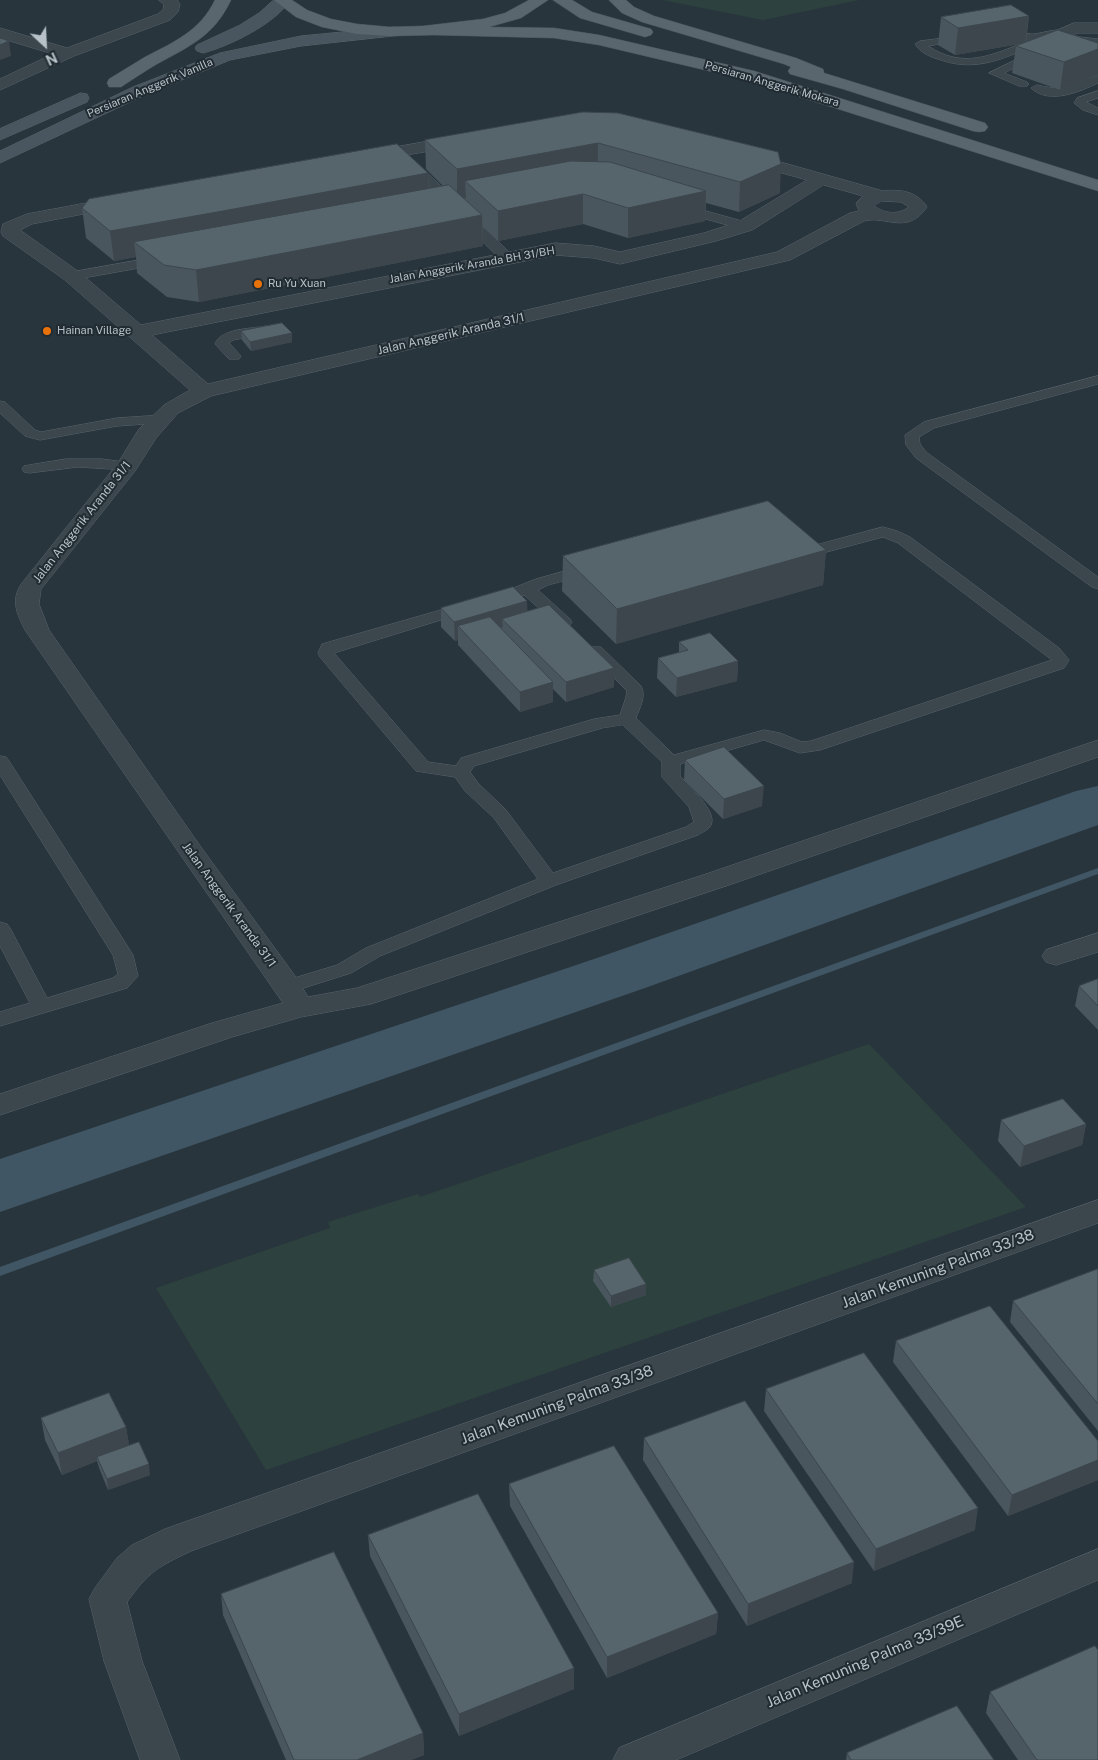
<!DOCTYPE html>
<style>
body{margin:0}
#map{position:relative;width:1098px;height:1760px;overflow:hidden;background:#28353d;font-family:"Public Sans",sans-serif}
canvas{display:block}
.north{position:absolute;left:20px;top:20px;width:50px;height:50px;-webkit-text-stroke:4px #202b32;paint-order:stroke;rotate:155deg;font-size:14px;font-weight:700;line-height:20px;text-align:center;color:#b8c1c8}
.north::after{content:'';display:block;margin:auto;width:18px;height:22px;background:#b8c1c8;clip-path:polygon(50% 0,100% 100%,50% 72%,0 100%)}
</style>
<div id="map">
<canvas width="1098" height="1760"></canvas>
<div class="north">N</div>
</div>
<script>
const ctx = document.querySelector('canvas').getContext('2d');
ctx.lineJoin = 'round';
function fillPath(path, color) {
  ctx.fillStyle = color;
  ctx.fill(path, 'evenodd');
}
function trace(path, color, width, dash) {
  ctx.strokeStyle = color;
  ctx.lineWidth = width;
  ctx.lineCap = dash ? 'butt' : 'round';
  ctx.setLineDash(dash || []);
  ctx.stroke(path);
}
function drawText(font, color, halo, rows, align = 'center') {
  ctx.font = font + ' "Public Sans",sans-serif';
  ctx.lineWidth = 4;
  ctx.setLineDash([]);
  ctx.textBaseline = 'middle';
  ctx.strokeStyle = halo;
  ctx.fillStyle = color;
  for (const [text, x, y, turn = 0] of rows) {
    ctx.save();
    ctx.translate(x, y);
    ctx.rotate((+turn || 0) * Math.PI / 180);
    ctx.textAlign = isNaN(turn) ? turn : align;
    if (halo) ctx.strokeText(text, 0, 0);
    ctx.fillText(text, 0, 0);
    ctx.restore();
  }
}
fillPath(new Path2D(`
 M662 0H859L763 20Z
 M869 1044 1026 1207 266 1470 156 1288 330 1228 328 1222 418 1194 420 1197Z`), '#2d423e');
fillPath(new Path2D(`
 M1098 868V874L0 1276V1267Z`), '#405664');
fillPath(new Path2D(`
 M1098 786V825L645 988 0 1212V1159L597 958 1076 791Z`), '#405664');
const lane = new Path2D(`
 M1002 28C1009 29 1029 35 1034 34 1044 33 1062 26 1069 33L1064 36 1035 40V45C1003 59 975 72 941 60 930 57 921 53 915 44L920 41 967 35 968 37 967 39 928 46C963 69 990 56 1025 42L1016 36 998 33 997 31 998 29Z
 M1022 57 1026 58 1028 60 1026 62 1004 73 1027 82 1029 84 1027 86H1019L989 73Z
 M1098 76V83C1079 92 1049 105 1031 88L1037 85C1072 93 1068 83 1098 76Z
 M1098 91V98L1086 102 1098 108V115L1083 110 1074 103 1077 98Z
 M411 160 415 161 511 254 512 257 511 260H501L407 167 405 164Z
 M681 204 749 223 751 226 745 230 677 211 675 208 677 205Z
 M162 256 168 260 167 263 72 280 65 276 72 272Z
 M266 326 271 327 273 330 271 333 233 340 229 343 241 356 239 359H229L215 344C221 328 251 329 266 326Z
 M1098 376V384L934 428 919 437 920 444 926 452 1098 577V589L1092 587 916 458 906 445 905 435 924 422Z
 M0 401 5 402 35 430 41 432 117 418 161 415 166 416 168 419 166 422 161 423 117 426 40 440 25 436 0 413Z
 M66 459H102L132 463 134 466 132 469 127 470 78 467 29 473 24 472 22 469 24 466 29 465Z
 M883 527 897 531 910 537 1059 648 1069 660 1064 668 820 750 800 753 764 740 680 764V776C688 785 718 812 711 825 709 830 702 832 698 835L556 885 380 956 351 973 288 993 281 992 278 987 281 982 337 965 366 948 538 879 494 818 465 791 455 777 416 771 320 657 318 653 322 644 458 605H470L472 608 470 611 334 653 428 762 456 766 461 758 594 719 620 715 626 697 627 691 587 651 589 647H601L641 686C647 696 639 709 636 718L674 755 764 730 780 733 802 742 811 741 1052 660 898 543 883 537 819 554 794 549 792 546 794 543 800 541 819 544ZM623 725 662 762V777L689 807 694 822 686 827 553 873 506 810 478 783 470 772 474 766 602 728Z
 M587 565 593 567 595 570 593 573 548 585 538 590 570 619 572 622 570 625H558L524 595 517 597 511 595 509 592 511 589 536 579Z
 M0 756 6 757 9 761 133 955 138 976 127 988 0 1026V1012L30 1003 0 946V922L7 924 10 928 47 998 113 978 118 974 113 955 0 775Z`);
const street = new Path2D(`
 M159 0H177L180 4 178 12 170 20 74 56 0 90V79L53 54 0 38V28L67 48 158 14 163 10 164 5Z
 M1074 23H1098V33H1077L1073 35 1080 37 1098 39V49C1082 47 1065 48 1056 33L1058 30Z
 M463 135 469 136 472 140 469 144 367 162 361 161 358 157 361 153 367 152Z
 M745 152 883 191C900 189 917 191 927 207 907 236 886 215 864 221L790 260 211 396 178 413 156 438 135 471 41 589 39 604 49 630 203 850 298 980 308 997 357 988 706 874 1098 740V757L726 886 371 1004 301 1017 232 1037 0 1115V1094L212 1023 283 1003 25 630C17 614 10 600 22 583L118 463 139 429 164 405 190 390 65 280 3 236 1 232 3 224 27 214 118 197 124 198 127 202 124 206 32 224 20 230 79 272 141 325 555 243 594 246 620 252 704 233 738 222 807 180 739 161 736 157 739 153ZM824 185 863 196 856 203 859 211 850 213 777 252 208 384 152 335 555 255 594 258 620 264 716 241 752 230ZM882 201 901 202 909 207C898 215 885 214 874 206Z
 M1098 933V952L1056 965 1046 962 1042 956 1046 950Z
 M1098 1200V1223L191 1551C158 1567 149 1571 127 1602L142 1661 180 1760H140L104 1661 89 1599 95 1588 117 1558 132 1545 165 1529Z
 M1098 1549V1580L676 1760H613L619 1748Z`);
const secondary = new Path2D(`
 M274 0 290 1C274 24 230 46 203 53L197 51 195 48 197 45 240 25 259 13Z
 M396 27 402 29 404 32 402 35 301 46 230 60 145 95 0 163V151L133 87 220 53 301 36Z
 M81 93 87 94 89 98 87 102 0 140V129Z`);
const primary = new Path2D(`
 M215 0H231C214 36 190 46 157 64 145 71 133 79 121 87H109L107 83 109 79C121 72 133 64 145 57 174 42 200 31 215 0Z
 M274 0H292L307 10 331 19 357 24 390 27 423 26 483 19 505 13 529 0H548L521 18 489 27 554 28 599 35 754 71 1098 180V191L743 79 599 45 554 38 434 35 390 36 357 34 322 27 296 17Z
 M553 0H572L592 12 651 29 653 32 651 35 645 37 580 18Z
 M609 0H626L634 7 654 16 796 58 823 69 824 73 985 123 988 127 985 131 979 132 973 131 843 89 790 74 788 71 791 67 784 64 642 22 622 13Z`);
trace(lane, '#59646b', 1);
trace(street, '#59646b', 1);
trace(secondary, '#59646b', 1);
trace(primary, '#485259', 1);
fillPath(lane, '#3b464d');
fillPath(street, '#3b464d');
fillPath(secondary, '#4a565f');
fillPath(primary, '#5a666d');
fillPath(new Path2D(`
 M1029 16 1026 42 1098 43V75L1060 90 1012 73 1016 46 1020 44 955 55 938 45 941 17Z
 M583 112 780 193 739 212 706 203 705 221 628 238 583 224 498 241 483 227V246L199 302 167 297 137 273 136 257 114 261 86 238 82 208 428 173 429 188 443 186 426 169 425 140Z
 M241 331 292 333V342L251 351 242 340Z
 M826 550 823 585 616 644 562 591 563 556Z
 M527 601V611L614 668V687L566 702 553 689V702L520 712 458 645V640L455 641 441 627V608Z
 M679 642 738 661 737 681 676 697 657 678 658 658 679 653Z
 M685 760 762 806 723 819 684 780Z
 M1098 979V1030L1075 1006 1079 986Z
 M1001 1120 1086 1124 1082 1145 1020 1167 998 1141Z
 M1098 1269V1431L1010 1322 1013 1301Z
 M594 1270 646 1284V1295L611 1307 593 1281Z
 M896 1341 1098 1441V1480L1008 1516 893 1362Z
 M766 1389 975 1530 874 1571 764 1411Z
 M41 1418 126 1427 129 1446 150 1475 108 1490 99 1468 97 1461 62 1475 45 1440Z
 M644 1438 852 1583 747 1626 643 1460Z
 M509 1484 718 1613 716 1634 607 1678 510 1506Z
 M368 1535 574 1689 459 1736 370 1556Z
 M221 1594 423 1733 424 1755 411 1760H286L223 1615Z
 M990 1692 1098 1760H1018L986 1713Z
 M847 1753 994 1760H846Z`), '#4a565d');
fillPath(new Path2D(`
 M1029 16 1025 43 955 55 958 28Z
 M9 41 11 56 0 60V45Z
 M1098 49V75L1060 90 1064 62Z
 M598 143V172L465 181 466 198 457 199V169Z
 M781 164 780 193 739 212 740 182Z
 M428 173 429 202 134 242 136 257 114 261 110 231Z
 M706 191 705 221 628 238V208Z
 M583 194V224L498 241V211Z
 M482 215 483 246 199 302 196 270Z
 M292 333V342L251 351 250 342Z
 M826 550 823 585 616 644 617 609Z
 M527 601 528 620 502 619 503 627 468 637 458 626V640L455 641 454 622Z
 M738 661 737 681 676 697 677 678Z
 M614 668V687L566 702V682Z
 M553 682V702L520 712V692Z
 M764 786 762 806 723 819 724 799Z
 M1086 1124 1082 1145 1020 1167 1024 1146Z
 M646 1284V1295L611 1307V1296Z
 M126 1427 130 1449 97 1457V1461L62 1475 58 1453Z
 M1098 1460V1480L1008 1516 1012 1495Z
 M149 1464 150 1475 108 1490 107 1479Z
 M978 1508 975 1530 874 1571 876 1549Z
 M854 1562 852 1583 747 1626 748 1604Z
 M718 1613 716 1634 607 1678V1657Z
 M574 1668V1689L459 1736V1714Z
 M423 1733 424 1755 411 1760H357Z`), '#3c464c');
const building = new Path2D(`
 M1011 5 1029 16 958 28 941 17Z
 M1058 30 1098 43V49L1064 62 1016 46Z
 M0 38 9 41 0 45Z
 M583 112 618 113 778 152 781 164 740 182 598 143 457 169 425 140Z
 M397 144 428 173 223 211 110 231 82 208 89 199Z
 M571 161 610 162 706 191 628 208 583 194 498 211 465 181Z
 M449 185 482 215 196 270 164 265 134 242Z
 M282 323 292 333 250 342 241 331Z
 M768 501 826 550 617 609 563 556Z
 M513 587 527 601 454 622 441 608Z
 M549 605 614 668 566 682 502 619Z
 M490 617 553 682 520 692 458 626Z
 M710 633 738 661 677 678 658 658 688 650 679 642Z
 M724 747 764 786 724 799 685 760Z
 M1098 979V1006L1079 986Z
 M1063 1099 1086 1124 1024 1146 1001 1120Z
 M629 1258 646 1284 611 1296 594 1270Z
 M1098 1269V1404L1013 1301Z
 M990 1306 1098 1441V1460L1012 1495 896 1341Z
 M864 1353 978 1508 876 1549 766 1389Z
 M109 1393 126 1427 58 1453 41 1418Z
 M745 1401 854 1562 748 1604 644 1438Z
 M139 1442 149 1464 107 1479 97 1457Z
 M614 1446 718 1613 607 1657 509 1484Z
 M478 1494 574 1668 459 1714 368 1535Z
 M334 1552 423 1733 357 1760H294L221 1594Z
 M1095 1646 1098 1650V1760H1037L990 1692Z
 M957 1706 994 1760H851L847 1753Z`);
fillPath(building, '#56646c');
trace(building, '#3c464c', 1);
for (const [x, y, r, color] of [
 [258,284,5,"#e8710a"],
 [47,331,5,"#e8710a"]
]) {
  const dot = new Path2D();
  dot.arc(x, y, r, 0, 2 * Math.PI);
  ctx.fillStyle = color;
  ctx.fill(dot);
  trace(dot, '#202b32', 2);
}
drawText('11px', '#b8c1c8', '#202b32', [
 ["Persiaran Anggerik Mokara",772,84,16],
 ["Persiaran Anggerik Vanilla",150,88,-23],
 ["Jalan Anggerik Aranda BH 31/BH",472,265,-10]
]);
drawText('11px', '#b8c1c8', '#202b32', [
 ["Ru Yu Xuan",268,284],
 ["Hainan Village",57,331]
], 'left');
drawText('12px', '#b8c1c8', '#202b32', [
 ["Jalan Anggerik Aranda 31/1",451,334,-13],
 ["Jalan Anggerik Aranda 31/1",82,522,-52],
 ["Jalan Anggerik Aranda 31/1",229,905,54]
]);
drawText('15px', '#b8c1c8', '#202b32', [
 ["Jalan Kemuning Palma 33/38",938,1269,-20],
 ["Jalan Kemuning Palma 33/38",557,1405,-20],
 ["Jalan Kemuning Palma 33/39E",865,1662,-23]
]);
</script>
